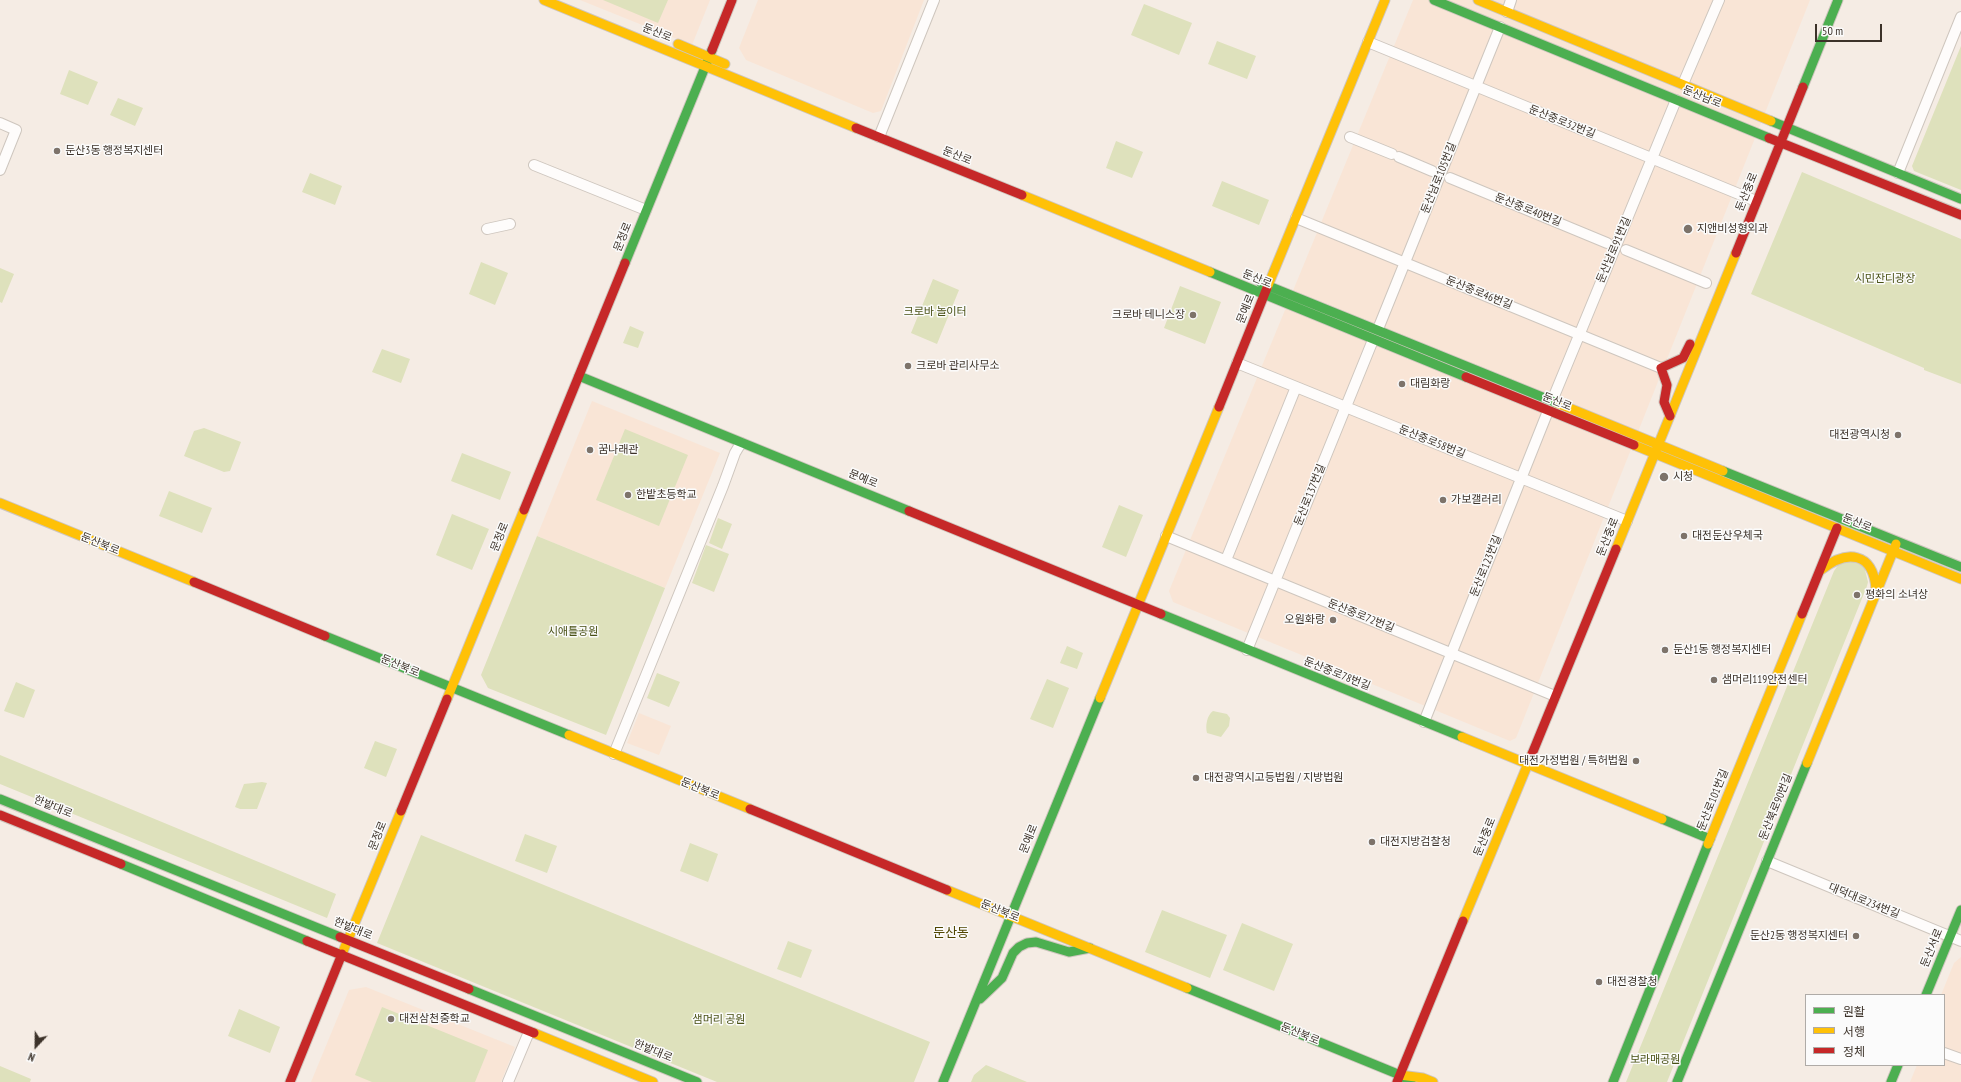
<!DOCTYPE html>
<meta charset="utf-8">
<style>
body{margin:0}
#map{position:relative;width:1961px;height:1082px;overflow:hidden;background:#f5ece4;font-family:"PT Sans Narrow","Noto Sans KR",sans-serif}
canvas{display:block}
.legend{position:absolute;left:1805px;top:994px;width:140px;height:72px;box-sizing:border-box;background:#fbfbfb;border:1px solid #afaba7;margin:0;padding:5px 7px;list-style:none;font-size:12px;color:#3c3229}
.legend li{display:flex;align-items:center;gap:8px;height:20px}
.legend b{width:20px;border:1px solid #afaba7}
.north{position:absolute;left:16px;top:1026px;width:40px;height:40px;-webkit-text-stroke:3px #fbfbfb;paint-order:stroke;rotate:202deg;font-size:11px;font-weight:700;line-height:16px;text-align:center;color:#3c3229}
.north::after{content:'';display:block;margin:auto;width:14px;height:18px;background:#3c3229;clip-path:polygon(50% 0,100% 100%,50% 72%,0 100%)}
.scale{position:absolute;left:1815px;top:24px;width:67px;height:18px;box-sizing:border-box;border:2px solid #3c3229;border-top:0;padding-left:5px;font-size:12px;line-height:14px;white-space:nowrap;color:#3c3229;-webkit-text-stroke:3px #fbfbfb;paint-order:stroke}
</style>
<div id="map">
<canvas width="1961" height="1082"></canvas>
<ul class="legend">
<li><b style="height:5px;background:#4caf50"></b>원활</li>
<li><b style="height:5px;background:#ffc107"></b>서행</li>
<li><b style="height:5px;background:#c62828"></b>정체</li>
</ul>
<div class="north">N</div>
<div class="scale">50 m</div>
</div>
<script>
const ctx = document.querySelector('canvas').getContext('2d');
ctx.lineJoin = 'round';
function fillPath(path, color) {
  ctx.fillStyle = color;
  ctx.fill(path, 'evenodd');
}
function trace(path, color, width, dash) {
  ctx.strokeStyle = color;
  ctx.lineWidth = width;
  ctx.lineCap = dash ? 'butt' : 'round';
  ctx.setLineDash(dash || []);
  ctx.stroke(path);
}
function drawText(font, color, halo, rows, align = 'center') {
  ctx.font = font + ' "PT Sans Narrow","Noto Sans KR",sans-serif';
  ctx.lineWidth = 3;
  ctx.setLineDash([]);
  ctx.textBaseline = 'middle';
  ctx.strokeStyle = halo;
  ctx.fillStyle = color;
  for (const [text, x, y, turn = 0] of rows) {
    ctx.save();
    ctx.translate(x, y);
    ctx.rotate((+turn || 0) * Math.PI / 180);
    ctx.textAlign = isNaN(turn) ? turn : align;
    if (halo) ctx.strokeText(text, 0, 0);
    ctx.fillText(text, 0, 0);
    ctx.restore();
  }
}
fillPath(new Path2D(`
 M580 0H710L692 45Z
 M758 0H924L881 111 873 113 746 60 739 48Z
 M1413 0H1810L1516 738 1510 741 1173 602 1169 591Z
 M592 401 720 453 665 588 537 536Z
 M639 713 671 726 659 755 627 743Z
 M1961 957V1082H1910L1917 1065H1944V995H1941L1954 963Z
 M366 987 515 1047 501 1082H311L349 990Z`), '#f9e5d6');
fillPath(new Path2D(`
 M603 0H668L658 23Z
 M1144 4 1192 23 1179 55 1131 35Z
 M1217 41 1256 56 1247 79 1208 64Z
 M1961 46V190L1914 171 1912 166Z
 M69 70 98 82 88 105 60 94Z
 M118 98 143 108 135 126 110 115Z
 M1116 141 1143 152 1132 178 1106 168Z
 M1802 172 1961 239V384L1924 370V368L1751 294Z
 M310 173 342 186 335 205 302 192Z
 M1222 181 1269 200 1259 225 1212 206Z
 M481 262 508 273 495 305 469 294Z
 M0 268 14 274 2 303 0 302Z
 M933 279 959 290 937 344 911 333Z
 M1180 286 1221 302 1205 344 1164 328Z
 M630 326 644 332 638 348 623 343Z
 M382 349 410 359 401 383 372 372Z
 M204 428 241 442 230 471 224 472 184 456 194 431Z
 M625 429 688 455 659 526 596 500Z
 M462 453 511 472 500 500 451 481Z
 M169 491 212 508 202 533 159 516Z
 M1119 505 1143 515 1126 557 1102 547Z
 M452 514 489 529 472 570 436 555Z
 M718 518 732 524 722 549 709 543Z
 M537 536 665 588 606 735 488 688 481 675Z
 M706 545 729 554 714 592 692 583Z
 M1848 560 1864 566 1868 582 1867 586 1667 1082H1626L1834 571 1839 564Z
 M1067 646 1083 653 1077 669 1060 663Z
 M657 673 680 682 669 707 647 698Z
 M1047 679 1069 688 1053 728 1030 719Z
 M16 682 35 690 24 718 4 711Z
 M1213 711 1227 714 1230 718 1229 726 1221 737 1207 733C1205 726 1207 715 1213 711Z
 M375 741 397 749 386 777 364 768Z
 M0 755 336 894 327 918 0 784Z
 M262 782 267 783 257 809H240L235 807 244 784Z
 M525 834 557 846 547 873 515 861Z
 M421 835 930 1042 914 1082H717L377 943Z
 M690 843 718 854 708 882 680 871Z
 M1162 910 1227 935 1210 978 1145 952Z
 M1242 923 1293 944 1274 991 1223 970Z
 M788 941 812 950 801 978 777 969Z
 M382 1007 488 1050 475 1082H372L355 1075Z
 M239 1009 280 1027 270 1053 228 1036Z
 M986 1065 1027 1082H971L974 1075Z
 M0 1066 31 1079 30 1082H0Z`), '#dee1bc');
const street = new Path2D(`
 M1507 12 1511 0
 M1368 42 1756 201
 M1683 84 1719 0
 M0 123 16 130 0 170
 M879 137 934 0
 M1350 137 1392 154
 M1399 157 1432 171
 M534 165 646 210
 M1898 173 1961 17
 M1450 178 1607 243
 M1296 218 1661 368
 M487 229 510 224
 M1626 250 1706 283
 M1378 329 1500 27
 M1237 363 1627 521
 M1552 401 1676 100
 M1166 536 1555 696
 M1226 560 1296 387
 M1247 650 1373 340
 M1424 722 1548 411
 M614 754 723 486 735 453 741 443
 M1767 861 1961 941
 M1944 1053 1961 1059
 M508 1082 529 1032`);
const fast = new Path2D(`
 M1434 0 1769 138
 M1803 87 1838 0
 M1771 121 1961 199
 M625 263 712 50
 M1210 272 1466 377
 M1261 283 1557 403
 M579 376 909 511
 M1723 471 1961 567
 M1161 614 1462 737
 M325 636 569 735
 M0 799 340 937
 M1662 819 1710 839
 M121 864 307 941
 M1187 988 1400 1075 1411 1082
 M469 989 697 1082
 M1926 995 1961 910
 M980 999 1002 978 1013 953 1019 947 1027 943 1036 942 1069 952 1090 948
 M943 1082 1100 698
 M1613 1082 1708 844
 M1677 1082 1807 763
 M1891 1082 1898 1065`);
const slow = new Path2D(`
 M544 0 856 128
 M1478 0 1771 121
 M678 44 725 64
 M1022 195 1210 272
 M1267 288 1385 0
 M1557 403 1723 471
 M1634 445 1961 579
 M0 503 194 582
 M1616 549 1736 253
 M1821 570C1847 549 1873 552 1876 589
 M1100 698 1219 407
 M447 699 524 510
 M569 735 750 809
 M1462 737 1662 819
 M1807 763 1896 544
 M1708 844 1802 614
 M947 890 1187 988
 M1463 921 1532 754
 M342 954 401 811
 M534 1033 653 1082
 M1400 1075 1423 1078 1433 1082`);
const jam = new Path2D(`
 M712 50 732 0
 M856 128 1022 195
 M1769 138 1961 215
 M1736 253 1803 87
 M1466 377 1634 445
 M1219 407 1267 288
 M1670 416 1664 402 1667 385 1661 368 1683 358 1690 344
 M524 510 625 263
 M909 511 1161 614
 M194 582 325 636
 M1802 614 1837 528
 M1532 754 1616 549
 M750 809 947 890
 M401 811 447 699
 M0 815 121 864
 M340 937 469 989
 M307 941 534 1033
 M290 1082 342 954
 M1397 1082 1463 921`);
trace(street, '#cec6be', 12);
trace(fast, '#cec6be', 11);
trace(slow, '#cec6be', 11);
trace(jam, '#cec6be', 11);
trace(street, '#fefcfb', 10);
trace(fast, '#4caf50', 9);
trace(slow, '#ffc107', 9);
trace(jam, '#c62828', 9);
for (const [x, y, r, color] of [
 [57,151,4,"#7d736a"],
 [1688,229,5,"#7d736a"],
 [1193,315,4,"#7d736a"],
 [908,366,4,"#7d736a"],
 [1402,384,4,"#7d736a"],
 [1898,435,4,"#7d736a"],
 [590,450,4,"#7d736a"],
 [1664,477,5,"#7d736a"],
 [628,495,4,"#7d736a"],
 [1443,500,4,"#7d736a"],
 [1684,536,4,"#7d736a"],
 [1857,595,4,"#7d736a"],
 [1333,620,4,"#7d736a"],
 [1665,650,4,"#7d736a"],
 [1714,680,4,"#7d736a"],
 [1636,761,4,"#7d736a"],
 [1196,778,4,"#7d736a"],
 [1372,842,4,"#7d736a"],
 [1856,936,4,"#7d736a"],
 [1599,982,4,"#7d736a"],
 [391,1019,4,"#7d736a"]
]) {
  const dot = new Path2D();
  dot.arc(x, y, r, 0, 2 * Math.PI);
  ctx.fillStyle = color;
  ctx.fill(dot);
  trace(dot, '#fbfbfb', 1.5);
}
drawText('11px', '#3c3229', '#fbfbfb', [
 ["둔산로",657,33,22],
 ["둔산남로",1702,97,22],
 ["둔산중로32번길",1562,122,22],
 ["둔산로",957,156,22],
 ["둔산남로105번길",1439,178,-68],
 ["둔산중로",1747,192,-68],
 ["둔산중로40번길",1528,210,22],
 ["문정로",623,237,-68],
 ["둔산남로91번길",1614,250,-67],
 ["둔산로",1257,279,22],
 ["둔산중로46번길",1479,293,22],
 ["문예로",1246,309,-68],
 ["둔산로",1557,402,22],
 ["둔산중로58번길",1432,442,22],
 ["문예로",863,479,22],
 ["둔산로137번길",1310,495,-68],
 ["둔산로",1857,523,22],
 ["문정로",500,537,-68],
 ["둔산중로",1608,537,-68],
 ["둔산북로",100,544,22],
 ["둔산로123번길",1486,566,-68],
 ["둔산중로72번길",1361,616,22],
 ["둔산북로",400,666,22],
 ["둔산중로78번길",1337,674,22],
 ["둔산북로",700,789,22],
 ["둔산로101번길",1713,800,-68],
 ["한밭대로",53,807,22],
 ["둔산북로90번길",1776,807,-68],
 ["문정로",378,836,-68],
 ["둔산중로",1485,837,-68],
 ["문예로",1029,839,-68],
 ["대덕대로234번길",1864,901,22],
 ["둔산북로",1000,911,22],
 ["한밭대로",353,929,22],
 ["둔산서로",1932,948,-68],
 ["둔산북로",1300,1034,22],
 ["한밭대로",653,1051,22]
]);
drawText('11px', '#3c3229', '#fbfbfb', [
 ["둔산3동 행정복지센터",65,151],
 ["지앤비성형외과",1697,229],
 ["크로바 테니스장",1185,315,"right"],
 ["크로바 관리사무소",916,366],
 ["대림화랑",1410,384],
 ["대전광역시청",1890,435,"right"],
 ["꿈나래관",598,450],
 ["시청",1673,477],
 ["한밭초등학교",636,495],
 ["가보갤러리",1451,500],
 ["대전둔산우체국",1692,536],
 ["평화의 소녀상",1865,595],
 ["오원화랑",1325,620,"right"],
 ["둔산1동 행정복지센터",1673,650],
 ["샘머리119안전센터",1722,680],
 ["대전가정법원 / 특허법원",1628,761,"right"],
 ["대전광역시고등법원 / 지방법원",1204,778],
 ["대전지방검찰청",1380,842],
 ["둔산2동 행정복지센터",1848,936,"right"],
 ["대전경찰청",1607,982],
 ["대전삼천중학교",399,1019]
], 'left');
drawText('11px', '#495115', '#fbfbfb', [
 ["시민잔디광장",1885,279],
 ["크로바 놀이터",935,312],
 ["시애틀공원",573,632],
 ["샘머리 공원",719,1020],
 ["보라매공원",1655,1060]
]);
drawText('13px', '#514602', '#fbfbfb', [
 ["둔산동",951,933]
]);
</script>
